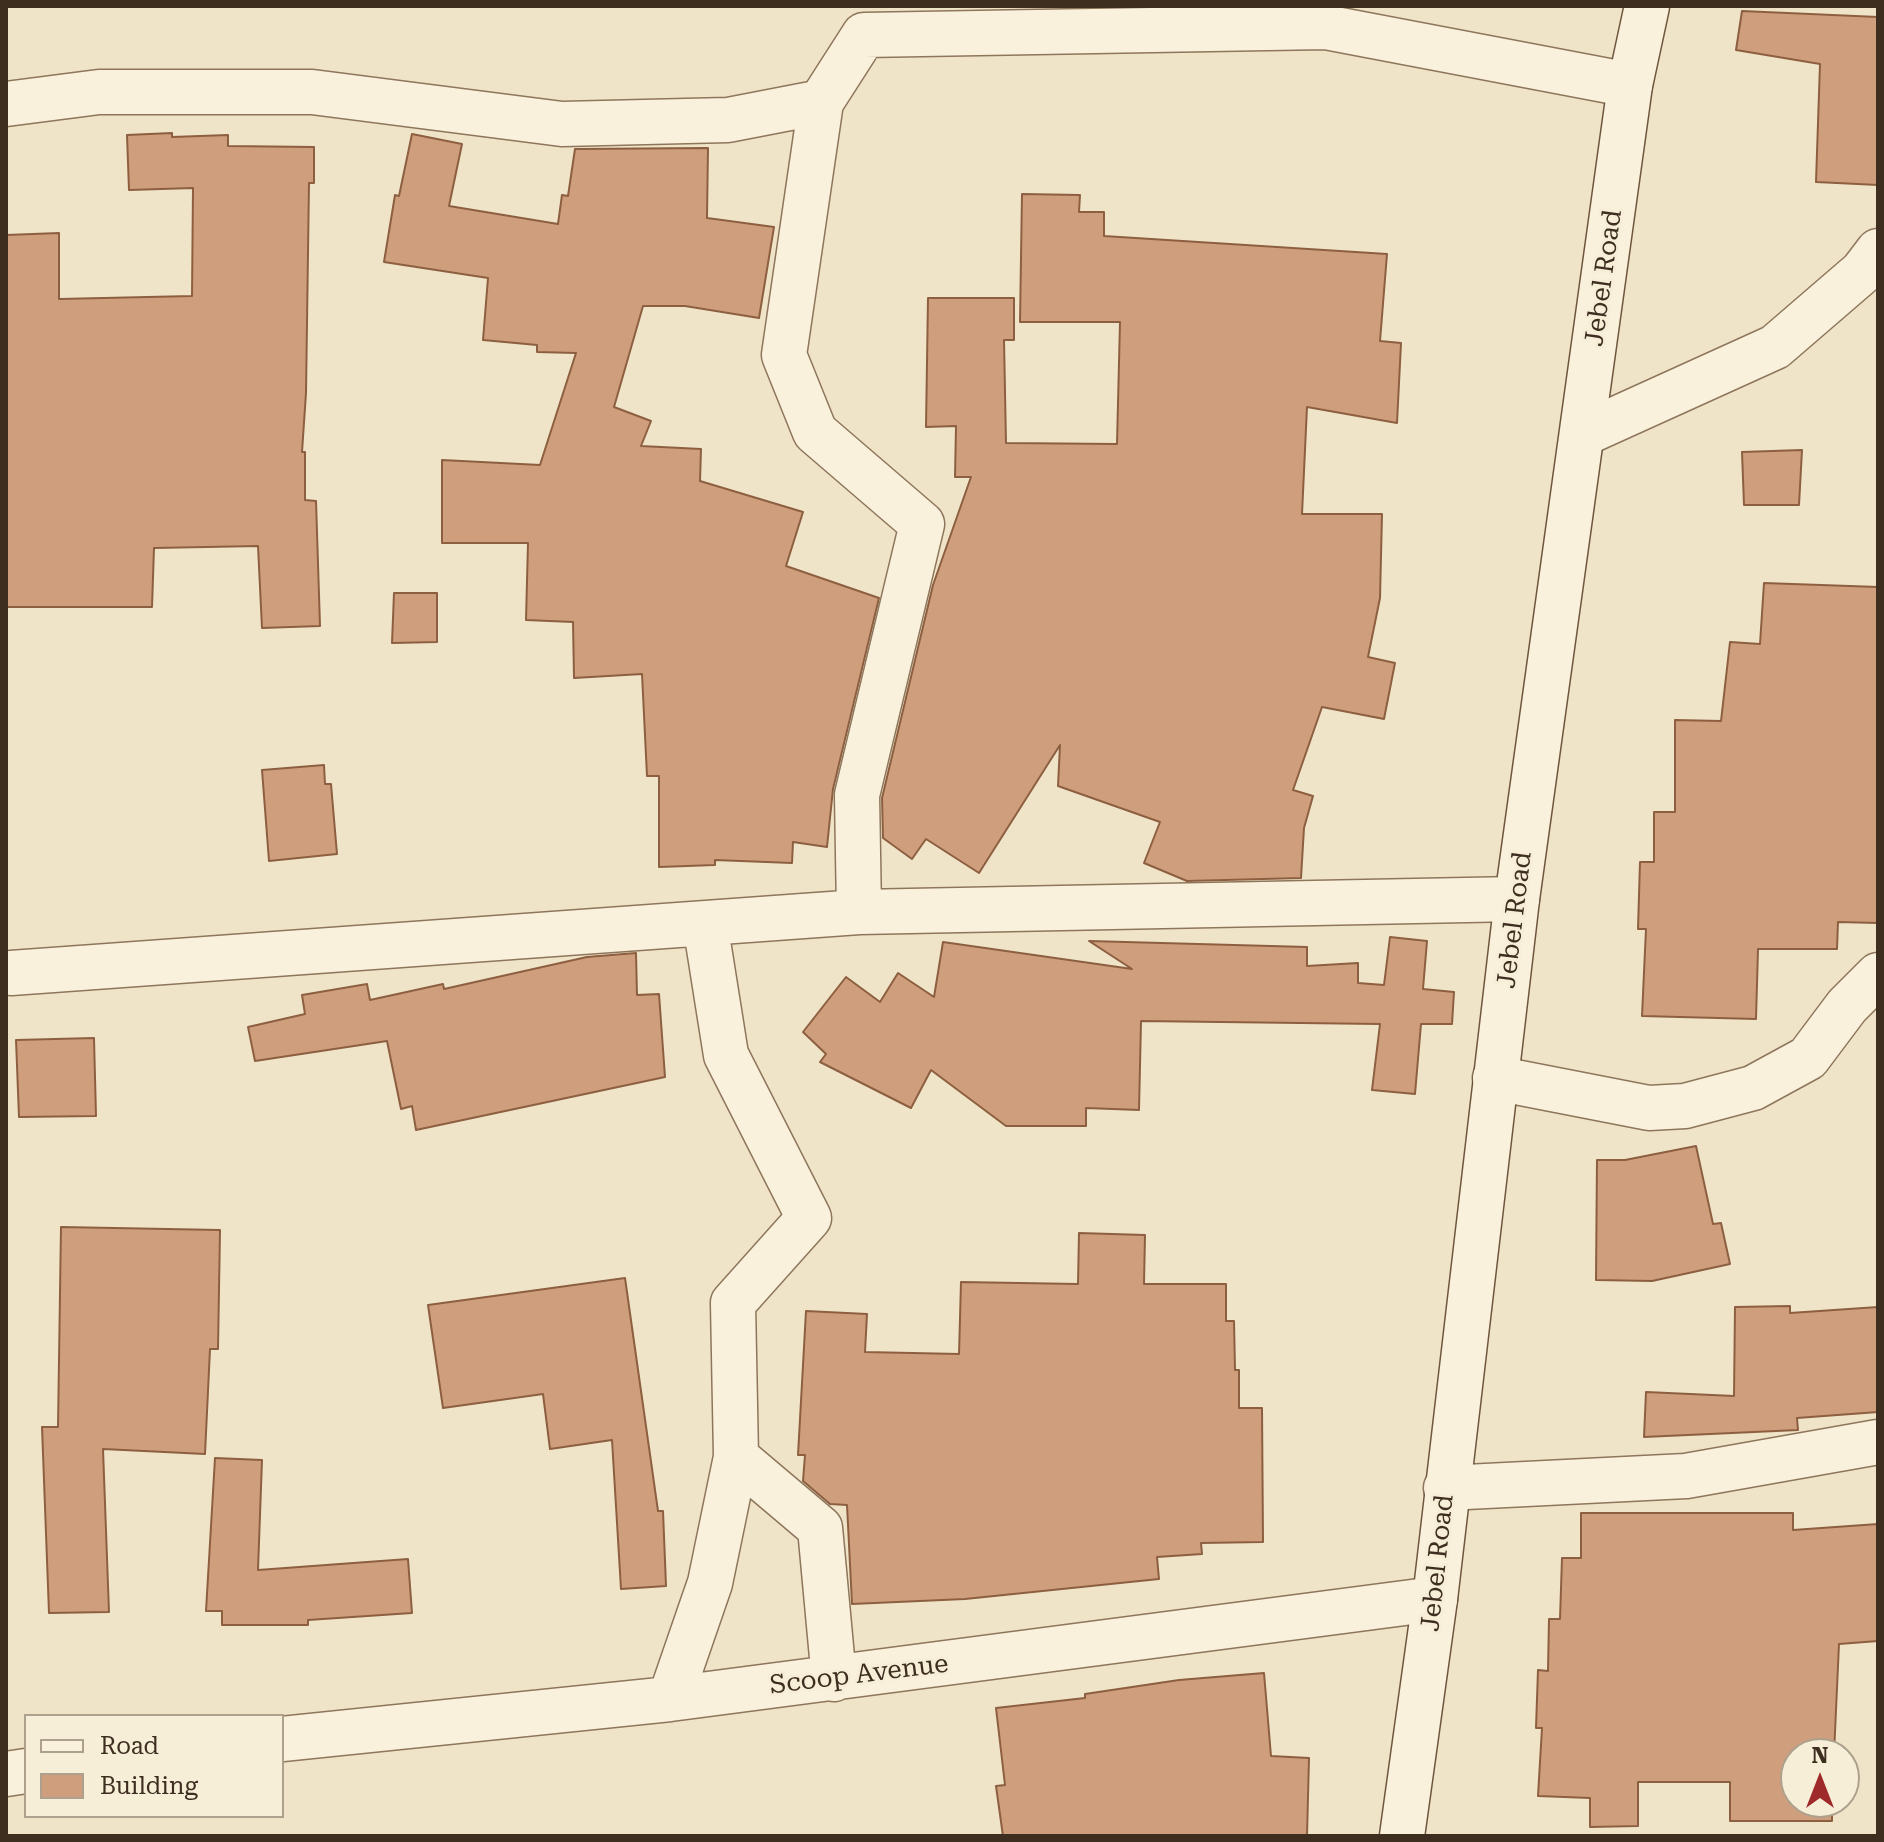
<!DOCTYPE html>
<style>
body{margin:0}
#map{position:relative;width:1884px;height:1842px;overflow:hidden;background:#f0e4c8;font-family:"Roboto Serif",serif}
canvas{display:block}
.frame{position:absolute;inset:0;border:8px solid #3d2e20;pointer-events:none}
.legend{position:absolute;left:24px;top:1714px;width:260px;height:104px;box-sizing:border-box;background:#f7eed8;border:2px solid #ada18e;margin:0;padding:10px 14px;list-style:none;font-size:24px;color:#3d2e20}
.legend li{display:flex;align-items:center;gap:16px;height:40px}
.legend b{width:40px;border:2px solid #ada18e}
.north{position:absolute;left:1780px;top:1738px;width:80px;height:80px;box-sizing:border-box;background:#f7eed8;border:2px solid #ada18e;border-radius:50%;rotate:0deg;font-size:22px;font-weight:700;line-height:32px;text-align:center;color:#3d2e20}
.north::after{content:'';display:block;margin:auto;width:28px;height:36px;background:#9e2a2b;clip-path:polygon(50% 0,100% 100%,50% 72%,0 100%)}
</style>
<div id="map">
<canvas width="1884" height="1842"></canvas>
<div class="frame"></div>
<ul class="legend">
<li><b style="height:10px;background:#faf1dc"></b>Road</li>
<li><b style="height:22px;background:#cf9f7d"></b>Building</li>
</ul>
<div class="north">N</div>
</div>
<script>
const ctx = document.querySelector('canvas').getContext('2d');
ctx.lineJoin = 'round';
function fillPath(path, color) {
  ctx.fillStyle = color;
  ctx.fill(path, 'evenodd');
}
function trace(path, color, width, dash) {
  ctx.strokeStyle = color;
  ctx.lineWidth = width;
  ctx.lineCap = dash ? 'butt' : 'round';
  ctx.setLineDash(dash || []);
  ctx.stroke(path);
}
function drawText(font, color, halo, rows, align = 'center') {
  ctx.font = font + ' "Roboto Serif",serif';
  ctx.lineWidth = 6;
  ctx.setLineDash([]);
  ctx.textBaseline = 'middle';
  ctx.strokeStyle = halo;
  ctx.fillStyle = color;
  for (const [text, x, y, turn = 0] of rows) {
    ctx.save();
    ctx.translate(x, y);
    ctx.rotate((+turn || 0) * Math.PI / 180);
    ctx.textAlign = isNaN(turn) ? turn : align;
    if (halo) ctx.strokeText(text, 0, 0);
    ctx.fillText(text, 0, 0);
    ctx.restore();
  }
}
const building = new Path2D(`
 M1742 11 1878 17V185L1816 182 1820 64 1736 50Z
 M172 133V137L228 135V146L314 147V183H309L306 393 302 452H305V500L316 501 320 626 262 628 258 546 154 548 152 607H6V235L59 233V299L192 296 193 188 129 190 127 135Z
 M412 134 462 144 449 206 558 224 562 195 568 196 575 149 708 148 707 218 774 227 759 318 685 306H643L614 407 651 421 641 446 701 449 700 481 803 512 786 566 879 598 833 789 827 847 793 842 792 863 715 860V865L659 867V776H647L642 674 574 678 573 622 526 620 528 543H442V460L540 465 576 353 537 352V345L483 340 488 278 384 262 395 195 399 196Z
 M1022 194 1080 195 1079 212H1104V236L1387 254 1380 341 1401 343 1397 423 1307 407 1302 514H1382L1380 598 1368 657 1395 663 1384 719 1322 707 1293 790 1313 796 1304 828 1301 878 1187 881 1144 863 1160 822 1058 786 1060 745 979 873 926 839 912 859 883 838 882 798 933 585 971 477H955L956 426 926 427 928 298H1014V340H1004L1006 443 1117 444 1120 322H1020Z
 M1802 450 1799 505H1744L1742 452Z
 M1764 583 1878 587V923L1838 922 1837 949H1758L1756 1019 1642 1016 1646 929H1638L1640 862H1654V812H1675V720L1721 721 1730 642 1760 644Z
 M394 593H437V642L392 643Z
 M324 765 325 784H331L337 854 269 861 262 770Z
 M1390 937 1427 941 1423 989 1454 992 1452 1024H1421L1415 1094 1372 1090 1380 1024 1141 1021 1139 1110 1086 1108V1126H1006L931 1070 911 1108 820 1062 826 1054 803 1032 846 977 880 1002 898 973 934 997 943 942 1132 969 1089 941 1307 947V966L1358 963V983L1384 985Z
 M636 953 637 995 659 994 665 1077 416 1130 412 1106 401 1109 387 1041 255 1061 248 1027 305 1014 302 995 367 984 370 1000 443 984 444 989 587 957Z
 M94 1038 96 1116 19 1117 16 1040Z
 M1696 1146 1713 1224 1721 1223 1730 1264 1652 1281 1596 1280 1597 1160H1625Z
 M61 1227 220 1230 218 1349H210L205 1454 103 1449 109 1612 49 1613 42 1427H58Z
 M1079 1233 1145 1235 1144 1284H1226V1321H1234L1235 1370H1239V1408H1262L1263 1542 1201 1543 1202 1554 1157 1557 1159 1579 965 1599 852 1604 847 1505 830 1504 803 1481 805 1455H798L806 1311 867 1314 865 1352 959 1354 961 1282 1078 1284Z
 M625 1278 658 1511H663L666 1586 621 1589 612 1440 550 1449 543 1394 443 1408 428 1305Z
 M1790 1306V1313L1878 1307V1412L1797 1418 1798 1430 1644 1437 1646 1392 1734 1396 1735 1307Z
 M215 1458 262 1460 258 1570 408 1559 412 1613 308 1620V1625H222V1611H206Z
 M1581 1513H1793V1530L1878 1524V1641L1839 1644 1834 1754H1796V1802H1832V1821H1730V1782H1638V1826L1590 1827V1798L1538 1796 1542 1728H1536L1538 1670 1548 1671 1549 1619H1560L1562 1558H1581Z
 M1264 1673 1271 1756 1309 1758 1307 1836H1003L996 1786 1005 1785 996 1708 1085 1698V1694L1179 1680Z`);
fillPath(building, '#cf9f7d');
trace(building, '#8d5f41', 2);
const street = new Path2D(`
 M821 102 784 355 815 432 922 524 857 795 859 912
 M6 104 99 92H312L562 124 728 120 821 102 864 35 1325 27 1630 85
 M1583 434 1775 347 1862 272 1878 251
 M11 973 859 912 1517 899
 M1495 1078 1649 1108 1685 1106 1753 1088 1808 1058 1847 1006 1878 975
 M736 1457 820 1528 834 1679
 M1446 1488 1686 1476 1878 1442
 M670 1699 710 1583 736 1457 733 1303 809 1218 726 1055 705 923
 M282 1739 670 1699 1435 1599
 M6 1774 26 1771`);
const secondary = new Path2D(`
 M1402 1836 1435 1599 1517 899 1630 85 1647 6`);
trace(street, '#8d765c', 47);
trace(secondary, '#6f573f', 47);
trace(street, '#faf1dc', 44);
trace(secondary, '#faf1dc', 44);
drawText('26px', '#3d2e20', '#f7eed8', [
 ["Jebel Road",1604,278,-82],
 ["Jebel Road",1515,920,-83],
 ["Jebel Road",1438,1563,-84],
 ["Scoop Avenue",859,1675,-7]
]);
</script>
